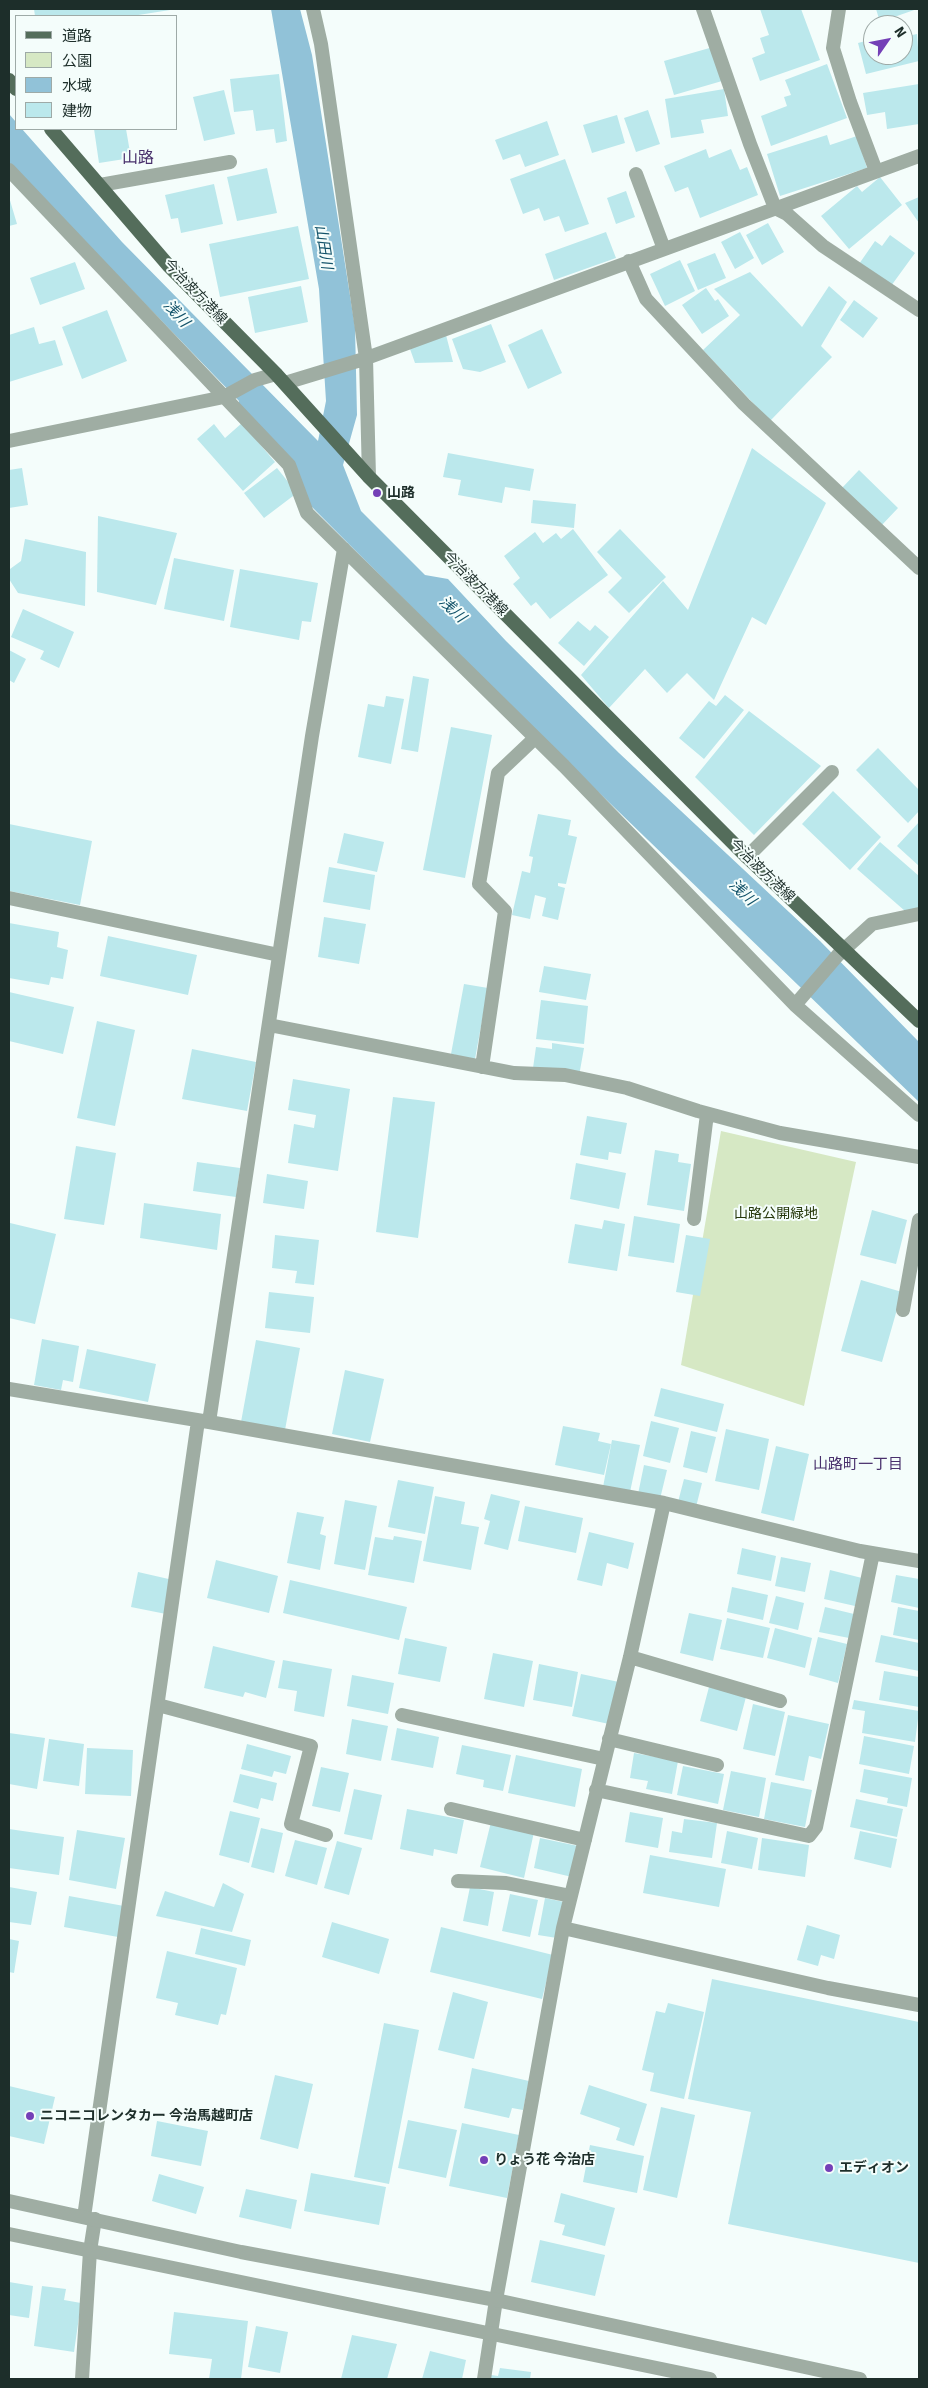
<!DOCTYPE html>
<meta charset="utf-8">
<style>
body{margin:0}
#map{position:relative;width:928px;height:2388px;overflow:hidden;background:#f4fdfb;font-family:Signika,"Noto Sans JP",sans-serif}
canvas{display:block}
.frame{position:absolute;inset:0;border:10px solid #1d2e2a;pointer-events:none}
.legend{position:absolute;left:15px;top:15px;width:162px;height:115px;box-sizing:border-box;background:#f4fdfb;border:1px solid #9eaaa7;margin:0;padding:6px 9px;list-style:none;font-size:15px;color:#1d2e2a}
.legend li{display:flex;align-items:center;gap:10px;height:25px}
.legend b{width:25px;border:1px solid #9eaaa7}
.north{position:absolute;left:863px;top:15px;width:50px;height:50px;box-sizing:border-box;background:#f4fdfb;border:1px solid #9eaaa7;border-radius:50%;rotate:57deg;font-size:14px;font-weight:700;line-height:20px;text-align:center;color:#1d2e2a}
.north::after{content:'';display:block;margin:auto;width:18px;height:22px;background:#7440b7;clip-path:polygon(50% 0,100% 100%,50% 72%,0 100%)}
</style>
<div id="map">
<canvas width="928" height="2388"></canvas>
<div class="frame"></div>
<ul class="legend">
<li><b style="height:6px;background:#546d5b"></b>道路</li>
<li><b style="height:14px;background:#d6e8c4"></b>公園</li>
<li><b style="height:14px;background:#91c2d8"></b>水域</li>
<li><b style="height:14px;background:#bbe8ec"></b>建物</li>
</ul>
<div class="north">N</div>
</div>
<script>
const ctx = document.querySelector('canvas').getContext('2d');
ctx.lineJoin = 'round';
function fillPath(path, color) {
  ctx.fillStyle = color;
  ctx.fill(path, 'evenodd');
}
function trace(path, color, width, dash) {
  ctx.strokeStyle = color;
  ctx.lineWidth = width;
  ctx.lineCap = dash ? 'butt' : 'round';
  ctx.setLineDash(dash || []);
  ctx.stroke(path);
}
function drawText(font, color, halo, rows, align = 'center') {
  ctx.font = font + ' Signika,"Noto Sans JP",sans-serif';
  ctx.lineWidth = 4;
  ctx.setLineDash([]);
  ctx.textBaseline = 'middle';
  ctx.strokeStyle = halo;
  ctx.fillStyle = color;
  for (const [text, x, y, turn = 0] of rows) {
    ctx.save();
    ctx.translate(x, y);
    ctx.rotate((+turn || 0) * Math.PI / 180);
    ctx.textAlign = isNaN(turn) ? turn : align;
    if (halo) ctx.strokeText(text, 0, 0);
    ctx.fillText(text, 0, 0);
    ctx.restore();
  }
}
fillPath(new Path2D(`
 M721 1131 856 1162 804 1406 681 1365Z`), '#d6e8c4');
fillPath(new Path2D(`
 M271 9H300L312 55 355 327 357 415 343 465 361 511 425 575 448 579 506 641 619 753 820 941 919 1042V1102L528 724 310 505 238 406 239 401 9 163V114L16 122V129H22L122 242 318 441 326 401 319 289Z`), '#91c2d8');
fillPath(new Path2D(`
 M34 9H170V10L132 16H35Z
 M760 9H801L820 60 760 81 752 58 765 53 760 38 769 35Z
 M876 9H917L880 22Z
 M917 34 919 61 866 74 858 43 873 39V55H903V37Z
 M713 47 722 81 674 95 664 61Z
 M827 64 847 118 771 146 761 116 787 106 784 97 791 95 785 80Z
 M279 74 287 141 276 143 274 129 256 131 253 110 234 112 230 79Z
 M919 84V124L887 129 885 112 867 115 863 93Z
 M724 89 728 116 701 120 704 133 671 138 665 99Z
 M224 90 235 134 204 141 193 97Z
 M648 110 660 144 636 152 624 118Z
 M617 115 625 143 592 153 583 125Z
 M547 121 559 155 525 167 520 154 503 160 495 140Z
 M94 129H126L131 158 99 163Z
 M827 135 830 145 857 136 867 168 780 196 767 154Z
 M706 149 709 158 731 149 740 170 747 167 758 195 700 218 688 187 675 192 664 166Z
 M565 159 589 224 565 232 559 216 544 221 539 208 523 214 510 179Z
 M267 168 277 213 237 221 227 177Z
 M880 177 902 205 849 249 821 216 857 186 862 192Z
 M214 184 223 224 181 233 178 218 171 219 165 195Z
 M626 191 635 217 616 224 607 198Z
 M9 197 17 224 9 226Z
 M919 197V223L905 203Z
 M768 223 784 252 762 265 746 235Z
 M298 226 309 279 220 297 209 244Z
 M606 232 616 258 554 280 545 254Z
 M740 232 754 258 735 269 721 242Z
 M890 235 915 253 891 286 859 264 875 241 882 246Z
 M715 253 726 278 698 290 687 264Z
 M680 260 695 291 665 306 650 274Z
 M75 262 85 289 40 305 30 278Z
 M750 272 802 327 829 286 847 302 821 346 832 357 770 421 703 350 740 315 714 289Z
 M301 286 308 322 255 333 248 297Z
 M706 288 715 301 718 299 729 316 702 334 682 305Z
 M854 300 878 318 863 338 840 320Z
 M107 310 127 361 82 379 62 327Z
 M491 324 506 362 480 372 463 369 452 339Z
 M34 327 39 344 55 340 63 365 9 382V335Z
 M542 329 562 373 528 389 508 345Z
 M446 335 453 362 415 363 410 349Z
 M242 423 275 462 243 491 197 439 214 424 225 438Z
 M752 448 826 503 766 625 752 617 714 700 687 673 667 693 645 669 609 708 581 675 663 581 688 610Z
 M448 453 534 469 530 491 505 487 502 503 458 495 461 480 443 477Z
 M22 468 28 505 9 508V470Z
 M277 468 297 493 264 518 244 493Z
 M859 470 898 508 880 527 841 489Z
 M533 500 576 504 574 528 531 523Z
 M98 516 177 533 156 605 97 592Z
 M573 529 608 575 550 619 536 602 531 606 513 584 520 578 504 556 535 532 543 543 556 533 561 539Z
 M620 529 666 577 629 613 608 592 622 578 597 552Z
 M25 539 86 552 85 606 18 593 9 579 10 569 21 561Z
 M174 558 234 570 224 621 164 609Z
 M240 569 318 583 311 622 302 621 299 640 230 627Z
 M23 609 74 632 59 668 40 659 44 651 11 637Z
 M578 621 590 631 595 625 609 637 584 666 558 643Z
 M9 650 26 659 14 683 9 680Z
 M413 676 429 679 418 752 401 749Z
 M725 695 744 710 704 759 679 738 709 701 716 706Z
 M386 696 404 699 391 764 358 757 368 704 384 707Z
 M749 711 821 766 754 835 695 777Z
 M451 727 492 735 465 878 423 870Z
 M878 748 919 790V811L908 823 856 770Z
 M833 791 881 837 850 870 802 824Z
 M538 814 571 820 568 835 577 837 566 884 558 883V886L565 888 558 920 542 916 546 898 535 895 530 919 512 915 522 871 530 873 533 857 529 856Z
 M919 822V866L897 846Z
 M9 824 92 841 80 905 9 891Z
 M344 833 384 842 377 872 337 863Z
 M880 842 919 876V911L913 918 857 869Z
 M329 867 375 875 370 910 323 902Z
 M324 917 366 924 359 964 318 957Z
 M9 923 59 932 57 947 68 950 63 979 51 977 49 985 9 978Z
 M108 936 197 955 188 995 100 976Z
 M544 966 591 974 586 1000 539 992Z
 M464 984 488 988 475 1059 451 1054Z
 M9 992 74 1007 63 1054 9 1041Z
 M541 1000 588 1006 584 1044 536 1039Z
 M97 1021 135 1030 115 1126 77 1118Z
 M552 1043 584 1048 579 1076 533 1068 536 1047 552 1049Z
 M192 1049 256 1062 247 1111 182 1099Z
 M293 1079 350 1089 338 1171 288 1163 294 1124 314 1128 316 1115 288 1110Z
 M393 1097 435 1102 418 1238 376 1232Z
 M587 1116 627 1123 621 1154 609 1152 608 1160 580 1155Z
 M76 1146 116 1153 104 1225 64 1219Z
 M655 1150 679 1154 678 1162 691 1164 684 1211 647 1205Z
 M197 1162 240 1168 236 1197 193 1191Z
 M576 1163 626 1173 619 1209 570 1199Z
 M267 1174 308 1181 304 1209 263 1203Z
 M144 1203 221 1214 217 1250 140 1238Z
 M872 1210 907 1220 896 1264 860 1255Z
 M634 1216 680 1224 674 1263 628 1256Z
 M604 1220 625 1224 617 1271 568 1263 575 1224 602 1229Z
 M10 1223 56 1234 35 1324 9 1318Z
 M275 1235 319 1240 314 1285 295 1283 297 1271 272 1268Z
 M686 1235 710 1239 700 1296 676 1292Z
 M861 1280 902 1292 882 1362 841 1351Z
 M269 1292 314 1297 310 1333 265 1328Z
 M42 1339 79 1346 73 1382 63 1380 61 1390 34 1385Z
 M256 1340 300 1348 285 1430 241 1422Z
 M87 1349 156 1364 148 1402 79 1388Z
 M345 1370 384 1379 370 1442 332 1434Z
 M661 1388 724 1404 717 1432 654 1416Z
 M651 1421 679 1428 670 1463 643 1456Z
 M563 1426 600 1433 598 1441 611 1444 604 1475 555 1465Z
 M726 1429 769 1439 759 1490 715 1481Z
 M691 1431 716 1437 707 1473 683 1467Z
 M612 1440 640 1445 630 1492 603 1487Z
 M776 1446 809 1454 794 1521 761 1513Z
 M644 1465 667 1470 660 1499 638 1494Z
 M684 1479 702 1483 696 1507 678 1502Z
 M398 1480 434 1487 425 1534 388 1527Z
 M491 1494 520 1501 508 1550 484 1544 490 1521 484 1519Z
 M435 1496 465 1502 461 1524 479 1527 471 1570 423 1561Z
 M345 1500 377 1506 365 1570 334 1564Z
 M525 1506 583 1518 576 1553 518 1541Z
 M297 1512 324 1517 320 1534 326 1536 320 1570 287 1563Z
 M589 1532 634 1543 628 1569 607 1563 602 1586 577 1580Z
 M394 1536 422 1541 414 1583 368 1575 375 1537 393 1540Z
 M742 1548 776 1556 771 1581 737 1574Z
 M781 1557 811 1563 805 1592 775 1586Z
 M216 1560 278 1576 269 1613 207 1598Z
 M830 1570 862 1578 855 1606 824 1599Z
 M138 1572 173 1580 166 1614 131 1607Z
 M896 1575 919 1579V1608L891 1602Z
 M290 1580 407 1607 399 1640 283 1613Z
 M732 1587 768 1595 763 1620 727 1612Z
 M776 1596 804 1603 798 1630 769 1623Z
 M825 1607 854 1614 849 1638 819 1632Z
 M898 1607 919 1611V1640L893 1635Z
 M689 1613 722 1620 713 1661 680 1653Z
 M727 1618 770 1628 763 1658 720 1649Z
 M775 1628 812 1638 805 1668 767 1658Z
 M881 1635 919 1643V1671L875 1662Z
 M818 1637 847 1644 838 1683 809 1675Z
 M405 1638 447 1647 440 1682 398 1674Z
 M213 1646 275 1661 266 1698 245 1692 243 1697 204 1688Z
 M493 1653 533 1661 524 1707 484 1699Z
 M283 1660 332 1669 324 1717 294 1711 297 1691 278 1688Z
 M539 1664 578 1672 572 1707 533 1700Z
 M884 1671 919 1677V1707L879 1700Z
 M581 1674 619 1682 609 1724 572 1716Z
 M352 1675 394 1683 388 1714 347 1706Z
 M709 1687 746 1697 737 1731 700 1721Z
 M854 1700 919 1711 915 1742 862 1733 865 1711 852 1709Z
 M753 1704 785 1712 775 1756 743 1749Z
 M788 1715 829 1724 821 1759 809 1756 804 1781 775 1775Z
 M352 1719 388 1726 381 1761 346 1754Z
 M397 1728 439 1737 433 1768 391 1760Z
 M9 1733 45 1738 37 1789 9 1784Z
 M864 1736 914 1746 909 1774 859 1764Z
 M49 1739 84 1744 79 1786 43 1781Z
 M247 1744 291 1756 286 1774 274 1771 272 1777 241 1769Z
 M462 1745 511 1755 503 1791 483 1787 484 1780 456 1774Z
 M87 1748 133 1750 131 1796 85 1794Z
 M634 1753 678 1761 672 1794 646 1789 648 1781 630 1778Z
 M516 1755 582 1769 575 1807 508 1793Z
 M683 1766 724 1774 718 1804 677 1795Z
 M321 1767 349 1773 340 1812 312 1806Z
 M864 1769 912 1778 907 1807 887 1803 888 1798 860 1792Z
 M731 1771 766 1778 759 1817 723 1810Z
 M240 1774 277 1783 273 1801 261 1798 258 1809 233 1802Z
 M771 1782 812 1790 805 1827 764 1819Z
 M354 1789 382 1795 372 1840 344 1834Z
 M856 1799 903 1809 897 1837 850 1827Z
 M407 1809 464 1820 457 1854 434 1849 433 1856 400 1849Z
 M230 1811 260 1818 249 1863 219 1855Z
 M630 1812 663 1818 658 1848 625 1842Z
 M684 1819 717 1823 712 1858 669 1852 672 1831 682 1833Z
 M491 1822 534 1832 524 1878 480 1867Z
 M261 1828 283 1833 274 1873 251 1867Z
 M9 1829 64 1837 59 1875 9 1868Z
 M77 1830 125 1838 116 1889 69 1880Z
 M727 1831 758 1838 752 1869 721 1863Z
 M860 1831 897 1839 891 1868 854 1859Z
 M540 1838 578 1846 572 1877 534 1868Z
 M762 1838 809 1845 805 1877 758 1870Z
 M295 1840 327 1848 317 1885 285 1876Z
 M337 1841 362 1848 349 1895 324 1888Z
 M650 1855 726 1869 719 1907 643 1893Z
 M223 1883 244 1894 232 1932 156 1916 165 1891 214 1907Z
 M9 1887 37 1892 31 1925 9 1922Z
 M470 1887 494 1892 488 1926 463 1921Z
 M510 1894 538 1900 530 1937 502 1931Z
 M69 1896 124 1906 118 1937 64 1927Z
 M545 1898 564 1902 557 1938 538 1935Z
 M332 1922 389 1939 379 1974 322 1957Z
 M807 1925 840 1935 834 1959 821 1955 818 1966 797 1960Z
 M441 1927 553 1955 542 1999 430 1972Z
 M201 1928 251 1940 245 1966 195 1954Z
 M9 1939 19 1941 14 1973 9 1972Z
 M167 1951 237 1968 226 2015 221 2014 218 2025 175 2015 178 2003 156 1998Z
 M712 1979 919 2022V2263L728 2224 751 2112 688 2099Z
 M453 1992 488 2002 474 2059 438 2050Z
 M668 2003 704 2012 684 2099 650 2091 654 2073 642 2070 656 2011 665 2013Z
 M384 2023 419 2030 389 2184 354 2177Z
 M472 2068 529 2081 523 2110 512 2108 509 2118 464 2108Z
 M275 2075 313 2084 298 2149 260 2139Z
 M589 2085 647 2104 634 2146 616 2140 620 2128 580 2114Z
 M9 2086 55 2097 44 2144 9 2136Z
 M661 2107 695 2115 677 2198 643 2190Z
 M408 2120 457 2130 446 2178 398 2168Z
 M157 2121 208 2131 201 2166 151 2156Z
 M462 2123 519 2135 507 2198 449 2186Z
 M590 2145 644 2156 637 2193 583 2182Z
 M311 2173 386 2187 379 2225 304 2211Z
 M159 2174 204 2187 196 2214 152 2201Z
 M246 2189 297 2200 291 2229 239 2217Z
 M561 2193 615 2208 605 2246 562 2235 565 2225 554 2222Z
 M540 2240 605 2255 595 2296 531 2282Z
 M9 2282 33 2286 29 2318 9 2315Z
 M42 2286 66 2289 64 2300 81 2303 74 2352 34 2346Z
 M174 2312 248 2321 241 2379H209L212 2359 169 2354Z
 M256 2326 288 2332 280 2373 248 2367Z
 M352 2335 397 2344 387 2379H341Z
 M430 2351 466 2360 462 2379H422Z
 M500 2368 531 2372 530 2379H491V2375L498 2376Z`), '#bbe8ec');
trace(new Path2D(`
 M313 9 321 44 366 358 369 477
 M703 9 750 144 775 208 787 214 823 246 919 310
 M839 9 833 48 850 102 876 171
 M9 170 289 465 307 513 564 766 795 1005 919 1115
 M636 174 664 249
 M100 185 230 162
 M629 261 646 299 744 404 919 568
 M285 383 364 359 919 156
 M9 441 224 397 255 380 276 374
 M747 857 832 772
 M9 898 279 955
 M795 1005 838 955 872 924 919 914
 M269 1025 514 1073 565 1075 627 1088 698 1111 780 1133 919 1157
 M482 1067 505 911 479 884 498 773 535 738
 M694 1219 707 1114
 M903 1310 919 1220
 M9 1389 209 1422 664 1503 860 1551 919 1561
 M209 1422 312 736 344 549
 M630 1657 780 1701
 M158 1705 311 1746 291 1824 326 1835
 M402 1715 604 1759
 M609 1739 717 1765
 M596 1790 809 1836 816 1827 873 1553
 M451 1809 585 1840
 M458 1881 506 1883 571 1896
 M563 1928 828 1988 919 2005
 M84 2217 198 1421
 M82 2379 90 2251 95 2219
 M484 2379 496 2300 563 1928 630 1657 664 1503`), '#9fada3', 14);
trace(new Path2D(`
 M9 2201 241 2252 496 2300 860 2379
 M9 2234 710 2379`), '#9fada3', 14);
trace(new Path2D(`
 M9 80 16 89
 M51 129 168 265 276 374 369 477 747 857 919 1021`), '#546d5b', 14);
for (const [x, y, r, color] of [
 [377,493,5,"#7440b7"],
 [30,2116,5,"#7440b7"],
 [484,2160,5,"#7440b7"],
 [829,2168,5,"#7440b7"]
]) {
  const dot = new Path2D();
  dot.arc(x, y, r, 0, 2 * Math.PI);
  ctx.fillStyle = color;
  ctx.fill(dot);
  trace(dot, '#f4fdfb', 2);
}
drawText('14px', '#1d2e2a', '#f4fdfb', [
 ["今治波方港線",195,292,46],
 ["今治波方港線",475,584,45],
 ["今治波方港線",762,871,44]
]);
drawText('bold 14px', '#1d2e2a', '#f4fdfb', [
 ["山路",387,493],
 ["ニコニコレンタカー 今治馬越町店",40,2116],
 ["りょう花 今治店",494,2160],
 ["エディオン",839,2168]
], 'left');
drawText('14px', '#25370a', '#f4fdfb', [
 ["山路公開緑地",776,1214]
]);
drawText('italic 15px', '#13536a', '#f4fdfb', [
 ["山田川",323,247,81],
 ["浅川",176,314,48],
 ["浅川",452,610,44],
 ["浅川",742,893,44]
]);
drawText('15px', '#48306c', '#f4fdfb', [
 ["山路町一丁目",858,1465]
]);
drawText('16px', '#48306c', '#f4fdfb', [
 ["山路",138,159]
]);
</script>
